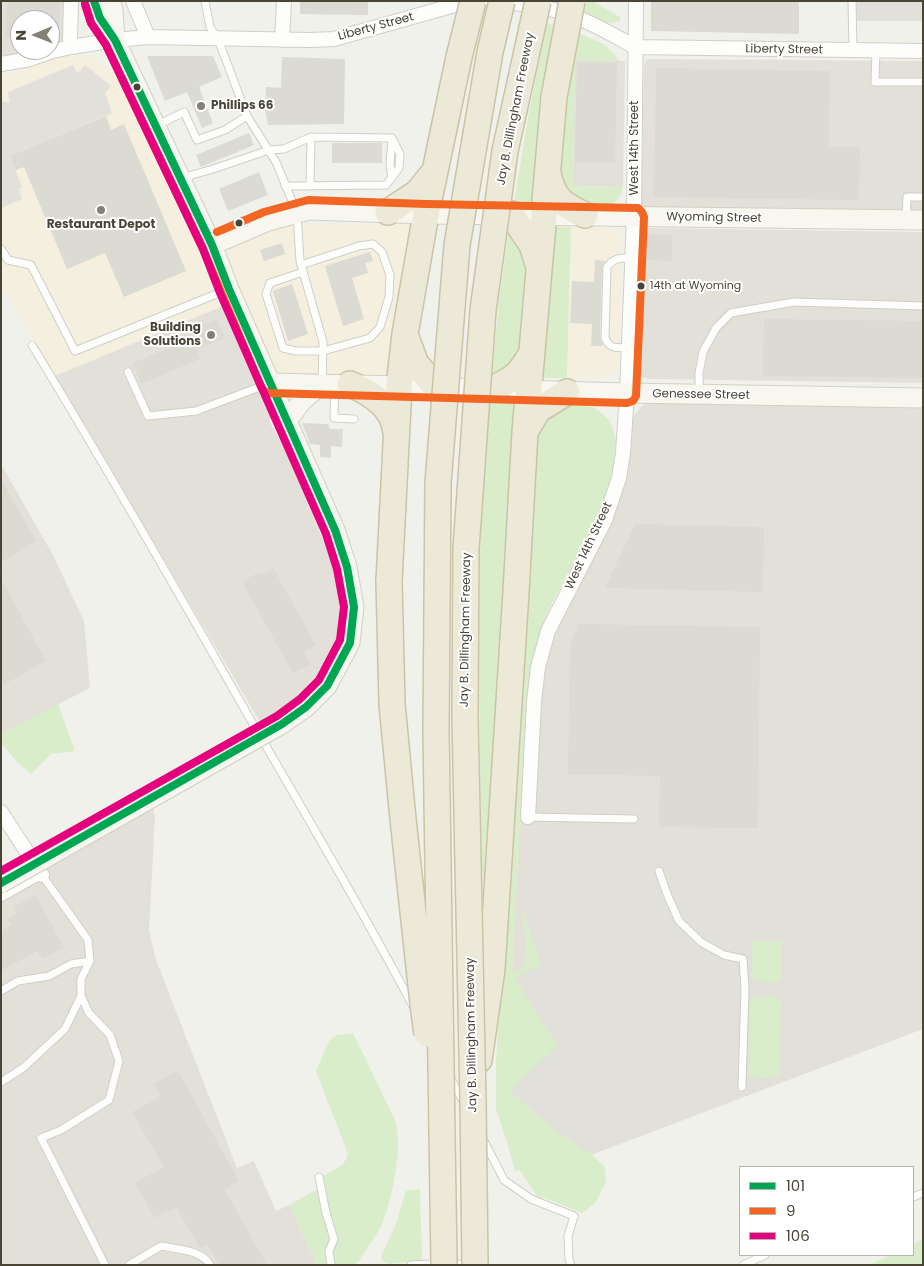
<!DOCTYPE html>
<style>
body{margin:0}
#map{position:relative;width:924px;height:1266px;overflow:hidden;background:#f1f1eb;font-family:Poppins,sans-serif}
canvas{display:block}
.frame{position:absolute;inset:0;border:2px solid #484436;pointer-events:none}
.legend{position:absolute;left:739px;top:1166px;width:175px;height:90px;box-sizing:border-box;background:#fff;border:1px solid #b6b4af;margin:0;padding:6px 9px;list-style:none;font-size:15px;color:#484436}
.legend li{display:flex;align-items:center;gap:10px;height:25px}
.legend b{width:25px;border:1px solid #b6b4af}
.north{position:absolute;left:10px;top:10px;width:50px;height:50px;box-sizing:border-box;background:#fff;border:1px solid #b6b4af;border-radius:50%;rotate:269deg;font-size:14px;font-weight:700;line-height:20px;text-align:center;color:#484436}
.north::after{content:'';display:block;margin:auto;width:18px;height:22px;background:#838175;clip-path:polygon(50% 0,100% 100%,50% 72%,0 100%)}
</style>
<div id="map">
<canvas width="924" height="1266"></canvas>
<div class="frame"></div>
<ul class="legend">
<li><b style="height:6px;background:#00a651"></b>101</li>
<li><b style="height:6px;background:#f26522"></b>9</li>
<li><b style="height:6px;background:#e5007d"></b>106</li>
</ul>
<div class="north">N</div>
</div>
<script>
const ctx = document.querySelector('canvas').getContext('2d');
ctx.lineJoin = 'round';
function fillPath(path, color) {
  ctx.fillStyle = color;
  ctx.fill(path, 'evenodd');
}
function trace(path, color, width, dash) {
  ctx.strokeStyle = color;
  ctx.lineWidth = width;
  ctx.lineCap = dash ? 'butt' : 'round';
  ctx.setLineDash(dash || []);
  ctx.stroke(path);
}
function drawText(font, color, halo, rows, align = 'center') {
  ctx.font = font + ' Poppins,sans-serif';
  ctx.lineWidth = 4;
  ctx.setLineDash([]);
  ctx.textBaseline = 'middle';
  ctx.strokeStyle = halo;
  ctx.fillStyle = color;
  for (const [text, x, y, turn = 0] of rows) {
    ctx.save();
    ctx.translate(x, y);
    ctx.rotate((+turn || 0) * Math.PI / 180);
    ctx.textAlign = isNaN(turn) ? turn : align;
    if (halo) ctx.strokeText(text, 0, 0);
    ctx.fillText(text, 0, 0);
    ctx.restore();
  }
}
fillPath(new Path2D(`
 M66 55H86L96 59 121 80 133 96 143 114 223 306 55 376 1 287V73L17 72 30 68 57 57Z
 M292 224 412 225 391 376 282 375 274 371 226 259V255L232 248 286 225Z
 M571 227 605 228 617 231 622 237 619 368 616 373 604 378H567Z`), '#f4efde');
fillPath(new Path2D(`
 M1 1H67L66 40 50 45V20H20V50H35L15 55H1Z
 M575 59 625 61V67L623 187 573 186Z
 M651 59 923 61V213L645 209 643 207 641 203 644 64 646 60Z
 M649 228 923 232V383L649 379 642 377 638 371 641 233 644 229Z
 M223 306 262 396 272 416 269 421 287 452 334 568 340 585 342 606 339 638 334 652 327 666 315 682 294 702 260 722 55 376Z
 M654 401 923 408V1029L586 1157 507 1090 513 946 520 820H533L539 707 543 674 553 637 611 520 633 417 641 407 646 403Z
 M1 464 53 555 84 621 90 688 1 734Z
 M152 802 155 816 149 930 156 960 237 1168 254 1161 276 1211 289 1205 317 1265H1V890Z`), '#e2e0d9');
fillPath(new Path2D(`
 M581 1H592L620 17V21C607 27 591 16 579 11Z
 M546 23 560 27 534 203H514L529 112Z
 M575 32C593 39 609 43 619 61L575 60 573 186 623 187C618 210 600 208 582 207L555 177Z
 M551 227H571L567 378H540Z
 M509 230 528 249 520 360 492 376 499 300Z
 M489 401 519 402 485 891 482 868C480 766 478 663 480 561 481 508 486 454 489 401Z
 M574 403C587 404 594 406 604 415 647 455 565 573 547 614 538 635 533 657 529 680L512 972 524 967 526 936 521 916 524 912 532 938 542 965 515 977 543 1024 559 1045 510 1091 535 1114 560 1133 591 1154 605 1167 606 1182 595 1203 582 1213 545 1198H538L520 1170 515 1171 508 1145 496 1109V1064L505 893 536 426 564 404Z
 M58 704 75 751 51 754 31 774 18 763 1 743V734Z
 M752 941H782V980C773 984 758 983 751 977Z
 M776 996 781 1000 780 1075C770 1078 757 1081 749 1074L750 1000 755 997Z
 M353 1033 395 1120C401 1143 397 1164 393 1186 390 1199 387 1212 382 1224 376 1237 366 1249 359 1261L354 1265H317L289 1205 323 1186 321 1177C332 1171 345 1167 348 1154L316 1071 329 1041 337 1035Z
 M420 1189 422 1260 389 1264C384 1263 382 1261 381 1256L396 1224 406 1191Z
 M923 1239V1265H869L890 1255H913V1244Z`), '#d9edcb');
fillPath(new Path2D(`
 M849 1H923V21H848Z
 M73 65 77 73 79 72 85 65 111 86 105 93 112 113 10 156 22 187 19 189 22 199 1 208V101L7 103 10 102 8 92Z
 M914 70H923V203H867V147H903L904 91H914Z
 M224 316 251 382 239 388 230 378 216 384 203 353 226 343 217 319Z
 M791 414 923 415V1026L780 1075Z
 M542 880H678L685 902 694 916 720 936 735 942 752 944 748 1088 591 1154 560 1133 510 1091 559 1045 543 1024 515 977 541 965 532 938 524 912 520 889Z`), '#e1e0da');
fillPath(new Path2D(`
 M7 1H60L59 38H50V20H20V38L6 37Z
 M300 1H368V15L300 14Z
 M651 1H799V34L651 31Z
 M147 56H213L222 77 199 87 213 123 202 128 187 92 165 101Z
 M282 57 345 59 344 124 268 125 265 109 266 87 281 88Z
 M577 62 617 63 615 163 575 162Z
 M656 68 830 71 829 147H860L859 200 654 197Z
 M106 116 111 130 124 124 186 271 124 297 105 253 67 269 24 167 16 170 10 156Z
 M249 133 254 145 201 167 196 155Z
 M332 143H382V163H332Z
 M259 172 268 195 228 211 219 189Z
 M646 234 672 235V261L645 260Z
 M282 243 285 254 264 261 260 250Z
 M370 252 373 261 365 263 368 273 352 278 364 319 343 326 325 266Z
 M595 260 605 261 602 267 600 338 603 346H591L592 324 570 323 572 281 594 282Z
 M292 284 308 334 288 341 273 291Z
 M217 319 225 338 196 350 200 359 141 384 133 363 196 337 193 328Z
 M764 319 923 321V378L763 376Z
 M302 423 328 424 330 429H343L342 447 331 446V458L320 457V445L310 444Z
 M1 479 36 541 1 562Z
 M635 524 764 527 763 592 605 588Z
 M273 568 316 645 304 652 311 664 293 673 242 582 259 572 261 575Z
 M1 579 46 661 1 686Z
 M578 624 760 627 758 828 659 827 660 776 568 774 570 646Z
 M35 895 64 947 43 959 37 951 1 971V931L12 925 8 919 17 914 14 907Z
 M178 1071 239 1181 225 1190 267 1265H219L207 1244 200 1248 176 1207 155 1218 135 1183 164 1167 132 1112 161 1096 154 1084Z`), '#dbdad3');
const service = new Path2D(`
 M205 1 210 27 218 39 247 116 276 162 297 213 300 261 323 342 322 384
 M852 1 853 50
 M876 50 875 82H923
 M158 125 184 112 197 140 225 130 247 116
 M392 177 390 164 392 140
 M182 180 192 175 213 169 269 150 284 149 311 137 392 138 400 154 399 168 386 185 285 186
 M310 185 311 137
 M906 220 907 197H923
 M1 249 8 260 31 265 75 351 229 289
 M301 265 359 246 373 244 382 252 390 275 389 297 380 327 370 338 323 351H296L283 348 266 294 270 283 303 272
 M32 345C106 467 178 592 249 717 305 813 362 910 414 1008
 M629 348C617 347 610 350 605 338L607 267C614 257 622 258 632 258
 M128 372 148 416 196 411 270 383
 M335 384 334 418 354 419
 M699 394V373L703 352 716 328 731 313 794 302 923 306
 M528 817 634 819
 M659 871 667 894 679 921 701 942 724 955 743 959 745 989 742 1087
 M1 898 42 875 88 940 90 961 81 979V996L89 1013 110 1035 119 1061 109 1100 61 1130 41 1138 105 1265
 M1 991 18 981 49 976 71 964 90 961
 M449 1075 464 1103
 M1 1082 23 1068 65 1029 81 996
 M482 1137 504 1180 531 1199 574 1216 568 1236 569 1259 571 1265
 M319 1177 326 1213 334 1239 329 1251 331 1265
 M913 1197 923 1193
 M129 1265 161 1246C177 1249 202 1250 210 1265
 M411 1265 452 1263 464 1265
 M743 1265 765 1255`);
const minor = new Path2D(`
 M71 1 70 39 71 47
 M133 1 148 37
 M282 40 284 1
 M1 64 30 59 53 51 71 47 115 40 148 37 311 40 334 39 462 3C500 0 538 3 573 16 595 24 615 36 635 47L923 51
 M1 812 42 875
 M528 817 534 702 538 667 548 631 605 520 619 478 623 453 627 393 634 217 636 1`);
const secondary = new Path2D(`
 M94 1 100 18 115 40 212 245 229 289 335 530
 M110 1 113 10 115 39
 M212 245 268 221 309 210 426 214 923 220
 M270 383 399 386 489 389
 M516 390 627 393 923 398
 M287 421 302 401 322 384`);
const motorway = new Path2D(`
 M548 173C553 198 562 205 585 215
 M388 212 417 193 435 171
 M511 214 532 245 538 264
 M406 337 416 364 436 387
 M350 384C366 391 383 400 391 416 394 421 395 427 396 432
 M490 389C513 381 521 373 532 352
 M525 432 538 410 567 392
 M389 581 399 386 405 334 426 214 459 57
 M479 1060 492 969 516 592 525 432 554 97`);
trace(service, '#cfcfc8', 9);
trace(minor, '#cfcfc8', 16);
trace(secondary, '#d1d0c2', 21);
trace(motorway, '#cac3a6', 28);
trace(service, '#fdfdfc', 7);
trace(minor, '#fdfdfc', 14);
trace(secondary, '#f7f6ef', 19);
trace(motorway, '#ede9d9', 25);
const secondaryBridge = new Path2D(`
 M1 883 282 724 306 707 327 686 350 643 354 607 347 567 335 530`);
const motorwayBridge = new Path2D(`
 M459 57 473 1
 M554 97 572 1
 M389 581 392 704 403 819 423 1004 427 1034
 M444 1265 436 731 438 483 457 245 490 52 502 1
 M475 1265 473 1102 465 717 466 549 483 310 505 151 538 1`);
trace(secondaryBridge, '#d1d0c2', 21, []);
trace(motorwayBridge, '#cac3a6', 28, []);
trace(secondaryBridge, '#f7f6ef', 19);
trace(motorwayBridge, '#ede9d9', 25);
trace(new Path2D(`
 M1 883 282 724 306 707 327 686 350 643 354 607 347 567 335 530 229 289 212 245 115 40 100 18 94 1`), '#00a651', 8);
trace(new Path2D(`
 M85 4 91 23 106 45 203 249 261 387 264 391 270 393 627 403 633 401 636 396 644 217 642 212 638 208 426 204 308 200 264 212 217 232`), '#f26522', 8);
trace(new Path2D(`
 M1 871 277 716 300 699 319 680 340 640 344 607 337 569 326 534 220 293 203 249 106 45 91 23 85 4`), '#e5007d', 8);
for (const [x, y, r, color] of [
 [137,87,4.5,"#484436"],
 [201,106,5,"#838175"],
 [101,210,5,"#838175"],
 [239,223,4.5,"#484436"],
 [641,286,4.5,"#484436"],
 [211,335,5,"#838175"]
]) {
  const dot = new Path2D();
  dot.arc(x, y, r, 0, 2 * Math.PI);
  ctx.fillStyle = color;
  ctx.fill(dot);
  trace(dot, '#fff', 2);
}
drawText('11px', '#484436', '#fff', [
 ["14th at Wyoming",650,286]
], 'left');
drawText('12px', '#484436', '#fff', [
 ["Liberty Street",376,27,-15],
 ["Liberty Street",784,50,1],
 ["Jay B. Dillingham Freeway",516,109,-79],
 ["West 14th Street",635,148,-90],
 ["Wyoming Street",714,218,1],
 ["Genessee Street",701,395,1],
 ["West 14th Street",589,546,-65],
 ["Jay B. Dillingham Freeway",466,630,-89],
 ["Jay B. Dillingham Freeway",472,1035,-91]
]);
drawText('bold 12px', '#484436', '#fff', [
 ["Phillips 66",211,106],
 ["Restaurant Depot",101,225,"center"],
 ["Building",201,328,"right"],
 ["Solutions",201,342,"right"]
], 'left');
</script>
